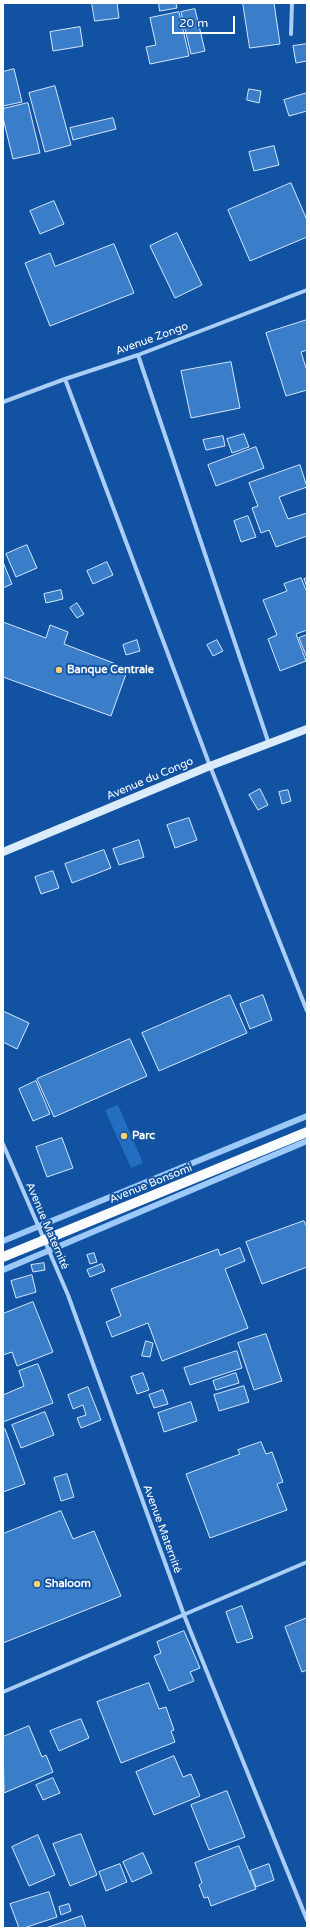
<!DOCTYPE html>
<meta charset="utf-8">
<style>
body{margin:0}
#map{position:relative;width:310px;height:1931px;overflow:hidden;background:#1153a2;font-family:"Varela Round",sans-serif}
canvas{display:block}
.frame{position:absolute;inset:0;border:4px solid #fff;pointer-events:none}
.scale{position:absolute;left:172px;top:16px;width:63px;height:18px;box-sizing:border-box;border:2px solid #fff;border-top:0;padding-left:5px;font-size:12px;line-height:14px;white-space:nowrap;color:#fff;-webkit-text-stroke:3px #1153a2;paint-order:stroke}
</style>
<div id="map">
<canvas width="310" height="1931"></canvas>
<div class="frame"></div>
<div class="scale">20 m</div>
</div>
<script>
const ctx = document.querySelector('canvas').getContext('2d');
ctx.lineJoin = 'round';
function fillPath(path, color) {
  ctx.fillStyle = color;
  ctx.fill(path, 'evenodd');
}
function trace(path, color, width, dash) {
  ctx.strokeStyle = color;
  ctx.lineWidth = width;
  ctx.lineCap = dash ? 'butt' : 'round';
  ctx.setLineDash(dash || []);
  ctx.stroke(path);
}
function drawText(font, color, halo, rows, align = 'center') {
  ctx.font = font + ' "Varela Round",sans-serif';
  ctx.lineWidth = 4;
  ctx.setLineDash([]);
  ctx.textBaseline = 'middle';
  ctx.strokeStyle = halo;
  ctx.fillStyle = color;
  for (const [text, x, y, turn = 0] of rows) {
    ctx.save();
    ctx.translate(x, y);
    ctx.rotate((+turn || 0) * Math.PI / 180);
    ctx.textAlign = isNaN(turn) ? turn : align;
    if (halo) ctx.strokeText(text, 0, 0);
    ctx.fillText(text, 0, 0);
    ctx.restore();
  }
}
fillPath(new Path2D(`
 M118 1105 143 1163 131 1168 105 1110Z`), '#236ec0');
trace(new Path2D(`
 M3 1241 307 1116
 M3 1270 307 1141`), '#9cc9f9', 6);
const building = new Path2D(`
 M92 3H117L119 18 95 21Z
 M159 3H176L177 8 160 11Z
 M243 3H274L280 44 250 48Z
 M195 9 205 51 191 54 181 12Z
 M179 12 189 56 150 64 146 47 156 45 150 18Z
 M80 27 83 46 53 51 50 32Z
 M307 44V61L296 63 293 46Z
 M14 69 22 102 3 106V72Z
 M55 86 71 145 45 152 29 93Z
 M249 89 261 91 259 103 247 100Z
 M307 93V111L289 116 284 100Z
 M28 103 40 153 13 159 3 118V109Z
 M113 118 116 129 73 140 70 128Z
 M274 146 279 165 254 171 249 152Z
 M291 183 307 220V237L250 261 228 210Z
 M54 201 64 224 40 234 30 211Z
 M177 233 202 285 175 298 150 246Z
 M114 244 134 293 50 326 25 263 50 253 55 266Z
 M307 320V350L301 352 307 371V390L286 396 266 333Z
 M231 362 240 408 191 418 181 371Z
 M244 434 249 447 232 453 227 439Z
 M223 436 225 446 206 450 203 440Z
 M256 447 264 468 216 486 208 465Z
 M300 465 307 487 279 497 288 519 307 513V536L276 547 269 530 261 533 252 508 258 506 249 483Z
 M248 516 256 537 241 542 234 521Z
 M27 545 37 568 16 577 6 554Z
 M3 562 12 584 3 588Z
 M107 562 113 575 93 584 87 571Z
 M301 578 307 592V630L296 634 306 661 280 671 268 639 277 635 263 600 287 591 284 584Z
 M307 578V587L304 579Z
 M61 590 63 599 46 603 44 594Z
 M77 603 84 614 77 618 70 608Z
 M3 622 46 638 50 625 68 632 64 644 116 664 114 669 126 674 111 716 3 677Z
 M307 635V658L299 638Z
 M137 640 140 651 126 655 123 645Z
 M217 640 223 651 213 656 207 645Z
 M260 789 268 805 258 810 249 795Z
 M288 790 291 801 282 804 279 792Z
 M189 818 197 840 175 848 167 825Z
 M139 840 144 857 119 865 113 849Z
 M104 850 111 868 72 883 65 864Z
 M53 871 59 888 41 894 35 877Z
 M230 995 247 1033 159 1071 142 1033Z
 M263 995 272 1020 250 1029 240 1004Z
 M3 1011 29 1023 17 1049 3 1042Z
 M130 1039 147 1076 54 1117 37 1079Z
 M36 1081 50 1114 33 1121 19 1089Z
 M62 1138 73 1168 47 1177 36 1147Z
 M304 1221 307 1227V1267L262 1284 246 1242Z
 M240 1248 245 1261 225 1269 248 1328 162 1361 148 1323 112 1337 106 1322 121 1316 111 1289 218 1249 220 1255Z
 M94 1253 97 1262 90 1264 87 1255Z
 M44 1263 45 1270 33 1272 31 1265Z
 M102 1264 105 1271 90 1277 87 1270Z
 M32 1275 36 1292 16 1298 11 1281Z
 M33 1302 53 1352 17 1366 12 1352 3 1355V1314Z
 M266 1334 282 1381 254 1390 238 1343Z
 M146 1341 153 1343 150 1357 142 1356Z
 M237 1351 242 1368 190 1385 184 1368Z
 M38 1364 53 1403 3 1422V1395L24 1386 19 1371Z
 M143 1373 149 1390 137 1394 131 1377Z
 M236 1373 239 1383 216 1390 213 1381Z
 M244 1386 249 1402 219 1411 214 1395Z
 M88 1387 101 1420 81 1428 77 1418 86 1415 83 1405 73 1409 68 1395Z
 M163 1390 168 1404 154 1408 149 1395Z
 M191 1402 197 1421 164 1432 158 1413Z
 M45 1412 54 1435 21 1448 12 1425Z
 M5 1429 25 1484 3 1492V1430Z
 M261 1442 266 1454 272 1452 283 1482 277 1484 287 1510 210 1538 186 1474 240 1454 238 1450Z
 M67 1474 74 1497 61 1501 54 1478Z
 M61 1511 73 1539 94 1531 121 1596 3 1643V1534Z
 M242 1606 253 1638 237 1643 226 1612Z
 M307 1618V1670L302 1672 285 1627Z
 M184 1631 200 1668 190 1672 194 1681 169 1691 154 1656 161 1653 157 1642Z
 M149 1683 159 1709 166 1707 174 1730 171 1731 175 1742 121 1763 97 1702Z
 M81 1719 89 1738 59 1751 50 1731Z
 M29 1726 42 1757 46 1755 53 1772 4 1793 3 1737Z
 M174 1756 183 1777 191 1774 200 1796 154 1815 136 1772Z
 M53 1778 60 1793 43 1800 36 1785Z
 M227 1791 245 1837 209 1850 191 1805Z
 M81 1834 97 1875 70 1886 53 1844Z
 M38 1835 55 1875 29 1886 12 1847Z
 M239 1846 256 1889 211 1906 208 1897 204 1898 199 1885 202 1883 195 1863Z
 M143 1853 152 1873 132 1882 123 1862Z
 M120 1864 127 1882 106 1891 99 1872Z
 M269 1864 274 1880 256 1887 250 1871Z
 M49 1892 57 1917 24 1928H19L10 1904Z
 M69 1904 71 1911 61 1915 59 1907Z
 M82 1916 86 1928H46Z`);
fillPath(building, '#3a7dc8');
trace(building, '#d3e8fe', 1);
trace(new Path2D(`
 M291 34 292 3
 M138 355 269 744
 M65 379 210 766 307 1011
 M3 402 65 379 138 355 307 290
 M3 1144 68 1295 184 1615 307 1920
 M3 1692 307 1562`), '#aacef6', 4);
trace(new Path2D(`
 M3 852 210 766 307 729`), '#dbebfe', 8);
trace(new Path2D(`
 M3 1257 307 1132`), '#f9fbff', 10);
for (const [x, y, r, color] of [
 [59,670,4,"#ffd26f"],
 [124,1136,4,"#ffd26f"],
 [37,1584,4,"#ffd26f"]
]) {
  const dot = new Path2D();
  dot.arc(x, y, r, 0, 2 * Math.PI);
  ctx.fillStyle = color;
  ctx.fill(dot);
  trace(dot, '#1153a2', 1.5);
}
drawText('11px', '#fff', '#1153a2', [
 ["Avenue Zongo",152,339,-20],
 ["Avenue du Congo",150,779,-23],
 ["Avenue Bonsomi",151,1184,-22],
 ["Avenue Maternité",47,1226,67],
 ["Avenue Maternité",162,1529,70]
]);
drawText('bold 11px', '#fff', '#1153a2', [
 ["Banque Centrale",67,670],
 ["Parc",132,1136],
 ["Shaloom",45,1584]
], 'left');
</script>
